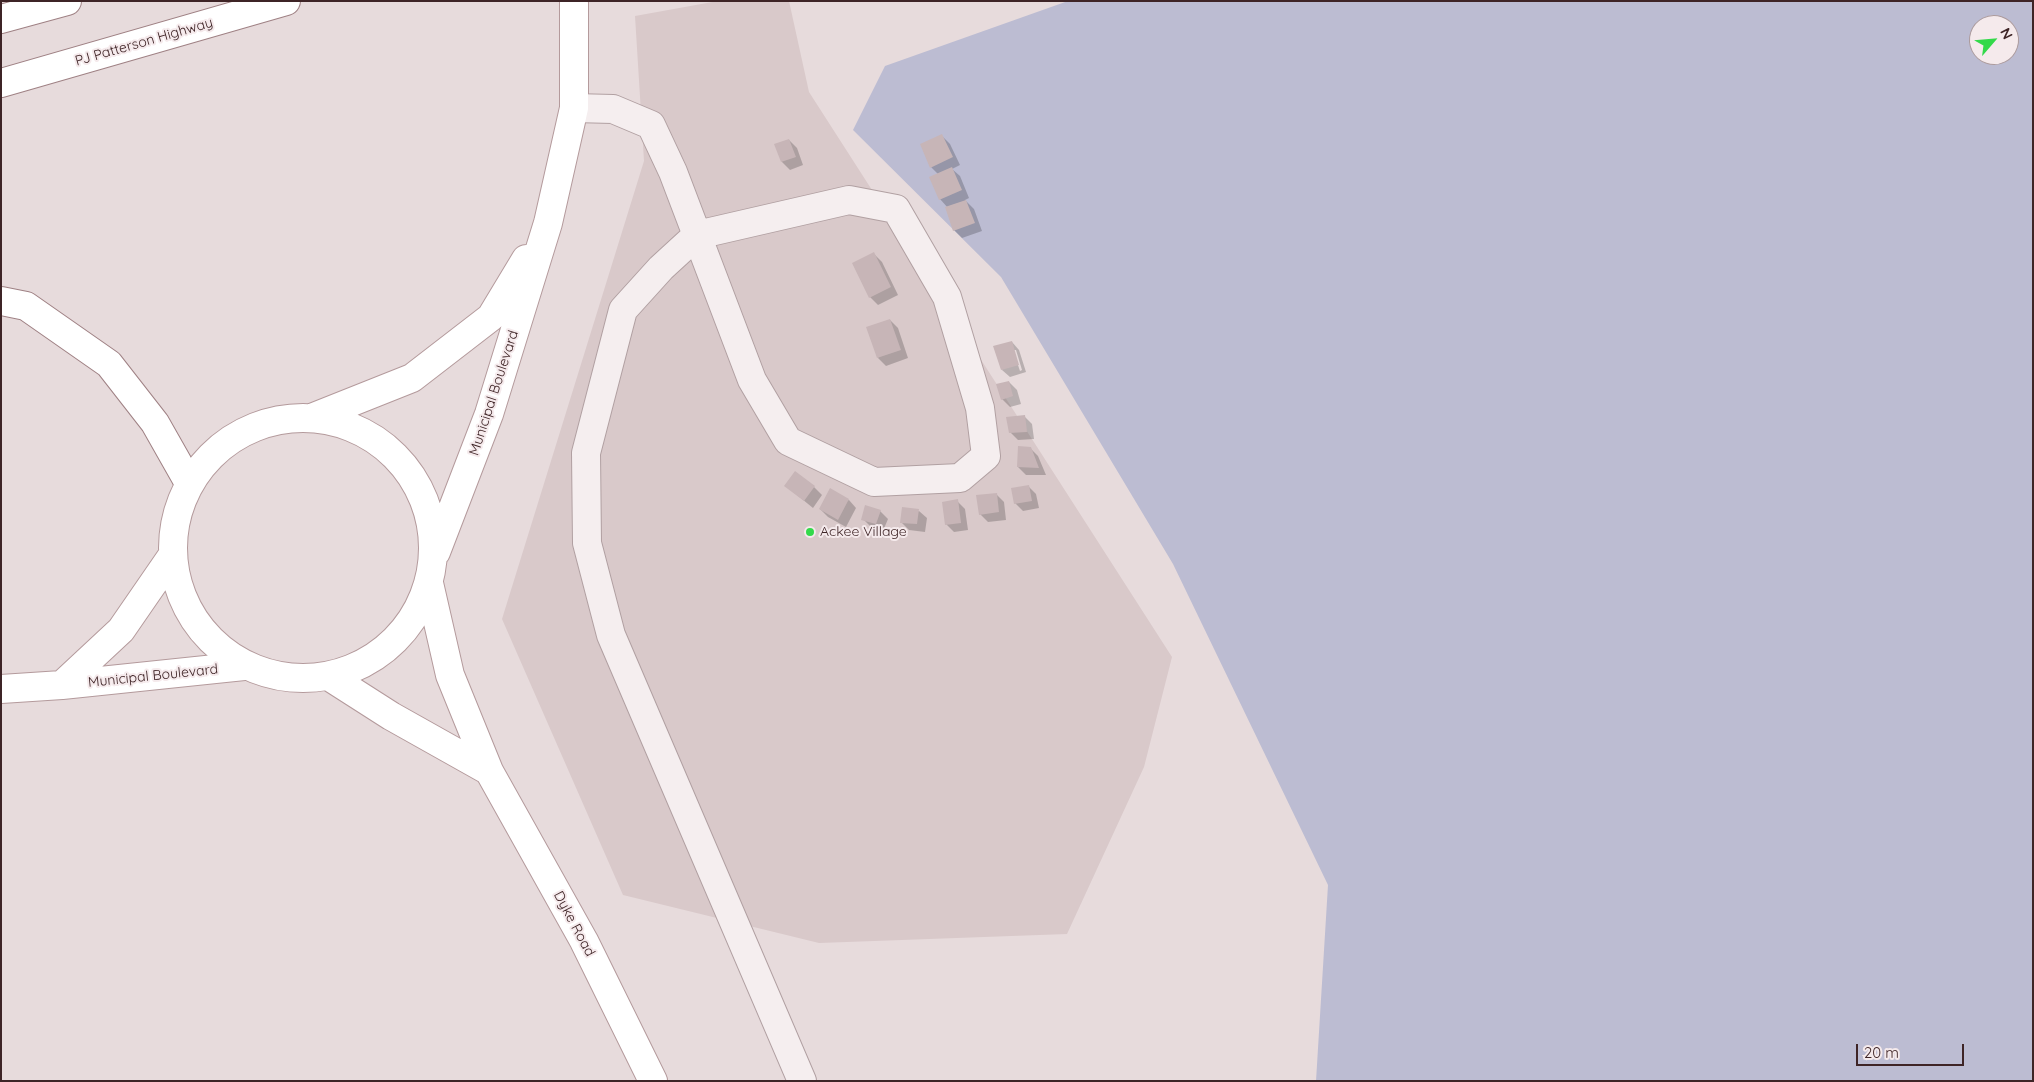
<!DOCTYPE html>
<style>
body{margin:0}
#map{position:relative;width:2034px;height:1082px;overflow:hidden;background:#e7dbdc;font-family:Quicksand,sans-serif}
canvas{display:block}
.frame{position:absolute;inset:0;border:2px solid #3e2426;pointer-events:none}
.north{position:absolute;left:1969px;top:15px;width:50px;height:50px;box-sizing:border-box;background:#f5eaec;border:1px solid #ac9b9d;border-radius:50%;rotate:63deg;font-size:14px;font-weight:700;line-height:20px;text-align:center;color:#3e2426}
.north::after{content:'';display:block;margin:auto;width:18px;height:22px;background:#33d94a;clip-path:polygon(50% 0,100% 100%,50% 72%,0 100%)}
.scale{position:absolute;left:1856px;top:1044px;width:108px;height:22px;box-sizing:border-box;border:2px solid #3e2426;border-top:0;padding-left:6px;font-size:15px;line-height:18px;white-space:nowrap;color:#3e2426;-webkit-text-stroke:4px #f5eaec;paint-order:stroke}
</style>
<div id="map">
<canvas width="2034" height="1082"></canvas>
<div class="frame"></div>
<div class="north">N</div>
<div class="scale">20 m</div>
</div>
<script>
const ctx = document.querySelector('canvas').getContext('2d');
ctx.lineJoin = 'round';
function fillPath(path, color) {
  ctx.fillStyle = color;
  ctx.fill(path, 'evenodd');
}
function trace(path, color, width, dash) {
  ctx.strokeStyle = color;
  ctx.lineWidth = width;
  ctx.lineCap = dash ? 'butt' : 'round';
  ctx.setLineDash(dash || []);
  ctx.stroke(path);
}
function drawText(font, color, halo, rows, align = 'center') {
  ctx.font = font + ' Quicksand,sans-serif';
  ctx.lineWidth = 4;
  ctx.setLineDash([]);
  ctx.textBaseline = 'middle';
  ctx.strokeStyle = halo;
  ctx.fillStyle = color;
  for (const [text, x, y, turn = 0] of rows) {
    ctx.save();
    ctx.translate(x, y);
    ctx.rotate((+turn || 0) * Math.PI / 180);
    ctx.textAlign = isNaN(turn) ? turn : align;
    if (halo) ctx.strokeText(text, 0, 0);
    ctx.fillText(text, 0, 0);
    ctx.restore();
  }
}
fillPath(new Path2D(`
 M718 1H789L809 92 1172 657 1144 767 1067 934 819 943 623 895 502 619 644 161 635 16Z`), '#d9c9ca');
fillPath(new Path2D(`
 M1068 1H2033V1081H1316L1328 885 1173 564 1001 277 853 130 885 66ZM1979 25H2009V55H1979Z`), '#bcbcd2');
fillPath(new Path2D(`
 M942 136 950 144 960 165 952 169 960 176 969 198 965 200 974 209 982 231 962 238 954 230 948 208 940 199 938 174 931 167Z
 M789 140 797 148 803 165 790 170 782 162 776 145Z
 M874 254 882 262 898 295 878 305 870 297Z
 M890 320 898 328 908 358 886 366 878 358Z
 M1012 342 1019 350 1026 372 1010 377 1002 370ZM1013 350H1016L1022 370 1020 371Z
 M1009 382 1017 390 1021 404 1010 407 1002 399Z
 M1024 416 1032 424 1034 439 1018 440 1010 432Z
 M1030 448 1038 456 1046 475H1026L1018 467Z
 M786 486 814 487 822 495 813 508Z
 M1028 486 1036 494 1039 508 1023 511 1015 503Z
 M996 494 1004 502 1006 520 988 522 980 514Z
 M849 500 856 508 846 527 828 517 820 509Z
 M957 501 965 509 968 530 954 532 946 524Z
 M880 511 888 519 883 531 871 527 863 519Z
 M919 511 927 518 925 532 909 530 901 522Z`), '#0003');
fillPath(new Path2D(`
 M942 134 953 157 930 168 920 144Z
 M789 139 796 157 781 162 774 144Z
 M952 167 962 190 939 200 929 177Z
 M966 200 975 223 953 231 945 207Z
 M874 252 891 287 869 298 852 263Z
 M890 319 901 350 877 358 866 327Z
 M1012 341 1019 365 1001 370 993 346Z
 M1009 381 1013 396 1001 400 996 384Z
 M1025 415 1027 432 1009 433 1006 417Z
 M1018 446 1031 447 1039 468 1017 467Z
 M795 471 815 486 804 501 784 486Z
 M1029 485 1032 501 1014 504 1011 488Z
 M830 488 849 499 838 520 819 509Z
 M997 493 999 512 979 515 976 495Z
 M958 499 961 523 945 525 942 502Z
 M865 505 881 510 876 524 861 520Z
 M902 507 919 509 917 524 900 523Z`), '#c7b5b7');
const minor = new Path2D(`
 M574 108 613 109 651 125 673 172 752 380 788 441 874 482 960 478 986 456 980 408 947 297 896 209 849 200 697 235 661 268 623 310 586 453 587 543 611 635 802 1081`);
const major = new Path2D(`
 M314 417 412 378 491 317 526 259
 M173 548a130 130 0 1 1 260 0a130 130 0 1 1-260 0Z
 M436 552 489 414 548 223 574 108V3
 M429 583 450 675 489 771 584 941 653 1081
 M330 677 391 716 489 771
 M62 685 121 630 172 556
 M1 689 62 685 244 666`);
const highway = new Path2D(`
 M1 19 67 1
 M1 83 286 1
 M1 301 26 306 109 364 155 423 189 483`);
trace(minor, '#b1a0a2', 30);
trace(major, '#b49a9c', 30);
trace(highway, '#9f8184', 30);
trace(minor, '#f5eeef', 28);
trace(major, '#fff', 28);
trace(highway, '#fff', 28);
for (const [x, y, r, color] of [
 [810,532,5,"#33d94a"]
]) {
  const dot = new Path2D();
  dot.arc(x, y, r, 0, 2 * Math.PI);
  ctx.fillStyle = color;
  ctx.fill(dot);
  trace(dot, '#f5eaec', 2);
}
drawText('14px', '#3e2426', '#f5eaec', [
 ["PJ Patterson Highway",144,42,-16],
 ["Municipal Boulevard",494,393,-72],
 ["Municipal Boulevard",153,676,-6],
 ["Dyke Road",574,924,62]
]);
drawText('14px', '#3e2426', '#f5eaec', [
 ["Ackee Village",820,532]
], 'left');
</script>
